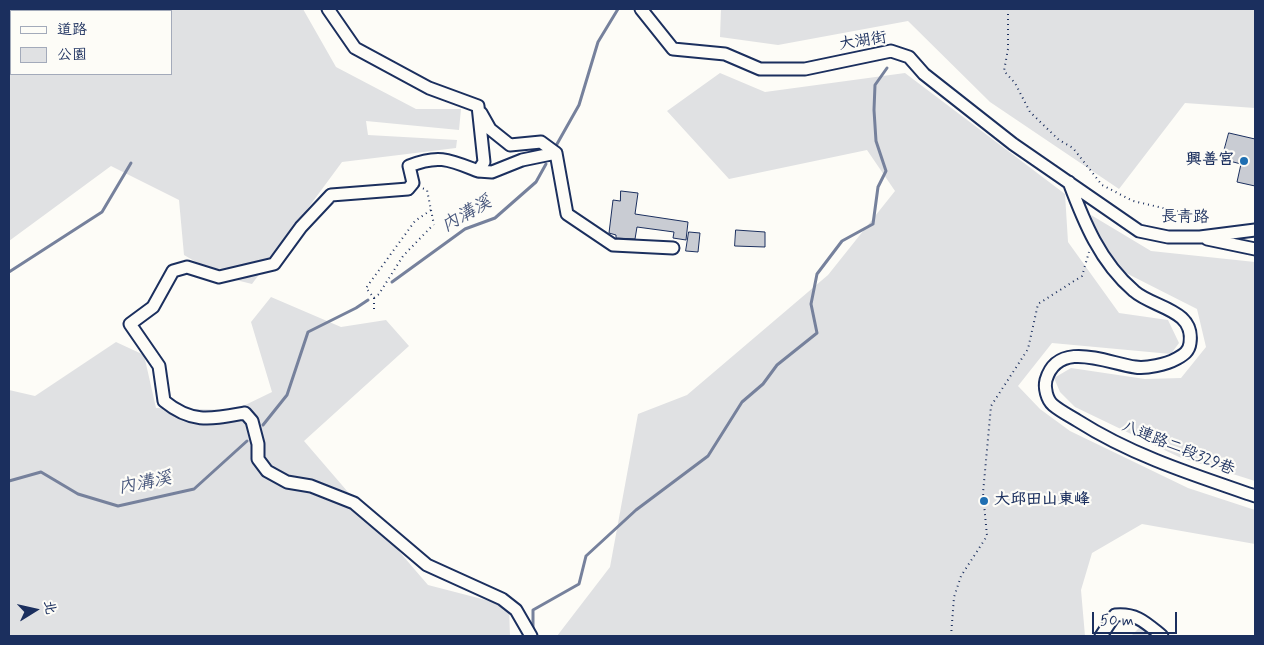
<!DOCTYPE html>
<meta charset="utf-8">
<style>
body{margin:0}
#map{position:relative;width:1264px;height:645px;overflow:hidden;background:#fdfcf7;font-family:Mynerve,"LXGW WenKai TC",sans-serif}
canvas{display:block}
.frame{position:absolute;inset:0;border:10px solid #1b2f5e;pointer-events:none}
.legend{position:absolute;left:10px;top:10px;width:162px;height:65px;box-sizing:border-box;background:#fdfcf7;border:1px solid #a3aaba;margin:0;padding:6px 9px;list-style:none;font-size:15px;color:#1b2f5e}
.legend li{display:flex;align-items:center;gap:10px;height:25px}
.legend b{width:25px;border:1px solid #a3aaba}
.north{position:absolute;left:10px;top:585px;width:50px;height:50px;-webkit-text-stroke:4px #fdfcf7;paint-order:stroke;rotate:80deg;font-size:14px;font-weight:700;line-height:20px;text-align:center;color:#1b2f5e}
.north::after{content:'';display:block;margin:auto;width:18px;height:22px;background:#1b2f5e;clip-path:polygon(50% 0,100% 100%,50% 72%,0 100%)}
.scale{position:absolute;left:1092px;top:612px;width:85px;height:22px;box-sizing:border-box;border:2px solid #1b2f5e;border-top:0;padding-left:6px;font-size:15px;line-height:18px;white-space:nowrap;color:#1b2f5e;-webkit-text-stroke:4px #fdfcf7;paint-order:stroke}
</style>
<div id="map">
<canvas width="1264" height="645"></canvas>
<div class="frame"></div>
<ul class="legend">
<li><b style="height:6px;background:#fdfcf7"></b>道路</li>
<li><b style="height:14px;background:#e0e1e3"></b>公園</li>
</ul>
<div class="north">北</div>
<div class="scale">50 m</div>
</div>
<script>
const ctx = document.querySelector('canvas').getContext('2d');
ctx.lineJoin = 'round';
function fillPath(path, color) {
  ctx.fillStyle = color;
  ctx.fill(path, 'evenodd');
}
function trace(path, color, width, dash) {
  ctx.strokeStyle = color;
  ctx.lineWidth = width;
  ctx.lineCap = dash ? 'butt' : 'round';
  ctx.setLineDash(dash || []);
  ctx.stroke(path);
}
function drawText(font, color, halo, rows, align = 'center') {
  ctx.font = font + ' Mynerve,"LXGW WenKai TC",sans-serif';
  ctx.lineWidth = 4.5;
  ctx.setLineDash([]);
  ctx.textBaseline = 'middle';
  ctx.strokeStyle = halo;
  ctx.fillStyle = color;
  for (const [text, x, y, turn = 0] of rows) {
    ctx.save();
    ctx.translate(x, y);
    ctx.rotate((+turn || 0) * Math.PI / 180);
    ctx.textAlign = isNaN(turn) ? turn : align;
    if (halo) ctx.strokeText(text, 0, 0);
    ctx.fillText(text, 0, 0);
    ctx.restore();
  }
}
fillPath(new Path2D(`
 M9 9H303L336 67 416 109H461L459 130 366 121 368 135 457 140 456 148 342 162 252 284 220 276 184 255 179 200 111 166 9 241ZM11 11H171V74H11Z
 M721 9H1255V108L1185 103 1119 189 990 102 908 21 778 45 720 37Z
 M720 73 765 92 905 73 1065 194 1068 242 1119 313 1168 320 1179 343 1171 354 1052 343 1018 386 1040 409 1070 431 1188 488 1255 510V544L1142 524 1092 553 1081 590 1085 636H557L610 567 638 414 687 395 828 275 895 191 867 150 729 179 667 111Z
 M1091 215 1151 251 1255 262V481L1179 457 1075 407 1060 392 1054 378 1071 368 1145 379 1181 378 1206 347 1197 309 1122 271 1095 229Z
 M271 297 341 327 386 320 409 346 304 441 428 585 509 606 510 636H9V390L35 396 116 342 144 355 156 408 235 410 272 392 251 322Z
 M1141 626 1150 636H1131Z`), '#e0e1e3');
trace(new Path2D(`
 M557 144 579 105 598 42 618 9
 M9 272 102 212 131 163
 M392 282 465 229 495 218 536 182 546 164
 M263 425 287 395 308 332 356 308 368 300
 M9 481 41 472 78 494 118 506 194 489 247 441
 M533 628V610L579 584 586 556 636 510 708 456 742 402 763 384 777 365 817 333 811 304 817 274 842 241 873 224 878 187 886 171 876 141 874 110 875 85 887 68`), '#76819c', 3);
const building = new Path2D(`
 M1229 133 1255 139V186L1237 182 1241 164 1222 159Z
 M621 191 638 193 635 214 688 222 686 240 673 238 674 232 637 227 635 239 616 238V235L609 233 613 200 620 201Z
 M736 230 765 232V247L735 246Z
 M689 232 700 233 698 252 686 251Z`);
fillPath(building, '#c9ccd3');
trace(building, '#1b2f5e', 1);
const minor = new Path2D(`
 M328 9 355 48 429 88 478 106 484 162 478 171C450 160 439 154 409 166L413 183 408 189 331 195 301 227 274 264 219 277 187 267 173 271 153 307 130 324 159 366 164 401C192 424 211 419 245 413L252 421 258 444V459L267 471 287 482 311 486 354 503 427 565 502 599 516 610 531 636
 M641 9 673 49 725 54 760 69H805L891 51 909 57 924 74 1013 144 1139 231 1168 237H1200L1255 230
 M481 113 490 129 510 145 541 142 556 153 567 214 613 245 673 248
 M478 171 492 172 522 160 556 153
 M1069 182C1084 222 1100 262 1134 291 1153 308 1195 309 1190 343 1189 352 1183 355 1176 359 1167 364 1146 369 1135 367 1107 363 1058 339 1046 380 1044 388 1047 400 1053 405 1060 411 1070 416 1078 421 1133 456 1194 475 1255 496
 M1207 239 1255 249
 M1101 636 1115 615C1137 613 1146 623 1162 636`);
trace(minor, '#1b2f5e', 15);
trace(new Path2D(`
 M1008 9V49L1004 71 1015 83 1030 112 1059 140 1073 148 1102 185 1133 201 1210 219
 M431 210 434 225
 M374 298 379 294 403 256 433 225
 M374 309V298L366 288 415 221 431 210 427 190 422 188
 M951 636 954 597 961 576 987 536 983 493 991 406 1028 349 1038 304 1082 276 1089 252`), '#1b2f5e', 2, [1, 4]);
trace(minor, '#fdfcf7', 11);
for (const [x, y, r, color] of [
 [1244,161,5,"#1f6fb2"],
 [984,501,5,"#1f6fb2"]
]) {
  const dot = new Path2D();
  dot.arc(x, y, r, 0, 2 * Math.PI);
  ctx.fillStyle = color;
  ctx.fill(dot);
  trace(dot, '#fdfcf7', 2);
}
drawText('16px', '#1b2f5e', '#fdfcf7', [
 ["大湖街",863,42,-9],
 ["長青路",1185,218,1],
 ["八連路二段329巷",1178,449,22]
]);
drawText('bold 16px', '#1b2f5e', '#fdfcf7', [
 ["興善宮",1234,161],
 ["大邱田山東峰",994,501,"left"]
], 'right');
drawText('italic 18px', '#49587d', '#fdfcf7', [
 ["內溝溪",467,215,-30],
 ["內溝溪",145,484,-11]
]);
</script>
